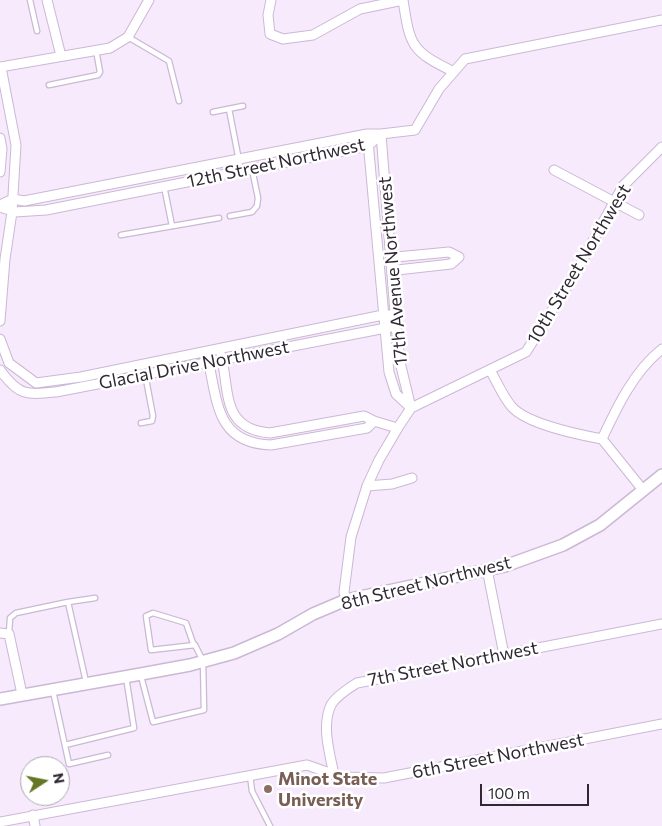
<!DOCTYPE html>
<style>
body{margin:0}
#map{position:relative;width:662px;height:826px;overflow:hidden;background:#f7eafd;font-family:Commissioner,sans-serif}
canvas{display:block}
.north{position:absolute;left:20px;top:756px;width:50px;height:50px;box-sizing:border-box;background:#fff;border:1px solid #aca9ae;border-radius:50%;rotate:79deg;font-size:14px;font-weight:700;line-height:20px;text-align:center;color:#302934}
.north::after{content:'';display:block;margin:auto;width:18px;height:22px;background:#657625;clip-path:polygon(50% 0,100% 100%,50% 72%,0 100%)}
.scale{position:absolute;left:480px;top:784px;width:109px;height:22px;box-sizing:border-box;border:2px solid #302934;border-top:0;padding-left:6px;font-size:15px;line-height:18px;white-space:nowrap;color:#302934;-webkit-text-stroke:4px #fff;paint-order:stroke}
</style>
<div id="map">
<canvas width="662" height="826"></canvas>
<div class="north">N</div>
<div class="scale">100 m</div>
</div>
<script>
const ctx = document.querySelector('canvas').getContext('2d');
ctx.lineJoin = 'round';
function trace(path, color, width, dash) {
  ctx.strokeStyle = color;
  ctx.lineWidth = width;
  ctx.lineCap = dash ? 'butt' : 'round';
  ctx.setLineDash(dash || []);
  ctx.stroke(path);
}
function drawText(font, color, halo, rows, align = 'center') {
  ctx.font = font + ' Commissioner,sans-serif';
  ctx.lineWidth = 5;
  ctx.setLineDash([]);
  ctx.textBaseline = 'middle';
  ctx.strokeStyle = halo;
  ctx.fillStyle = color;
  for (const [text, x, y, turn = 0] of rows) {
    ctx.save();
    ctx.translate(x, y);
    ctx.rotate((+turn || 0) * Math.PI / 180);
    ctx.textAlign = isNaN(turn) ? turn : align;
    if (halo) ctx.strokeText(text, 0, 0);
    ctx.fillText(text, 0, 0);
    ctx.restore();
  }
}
const service = new Path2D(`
 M30 0 37 31
 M128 37 169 61 179 101
 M49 85 98 75 100 72 96 50
 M229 109 241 171
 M213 112 243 106
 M164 186 172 226
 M230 216 252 212 257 206 258 198 252 169
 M121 235 219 218
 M141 423 152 421 153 416 145 374
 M68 602 95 598
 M9 634 10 618 16 613 68 602 86 682
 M141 676 153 722 204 710 203 661 195 645 193 643 186 623 153 613 146 616 151 650 195 645
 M53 691 69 764 108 755
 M65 745 134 728 126 677
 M250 775 252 791 270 826`);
const minor = new Path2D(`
 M47 0 61 56
 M271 0 268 15 270 34 283 39 313 35 360 9 403 0C410 46 411 51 454 72
 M0 67 110 48 128 37 149 0
 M381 134 396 326 400 362 411 408
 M0 138 2 149 0 172
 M368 141 389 372 396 394 411 408
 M554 170 639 215
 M0 205 13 199 24 201 367 134H381L415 130 439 89 465 59 662 20
 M0 207 15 212 46 210 368 146 381 134
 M449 252 459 257 451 264 397 270 390 263 396 257Z
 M0 321 5 259 12 212 16 145 1 67
 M0 339 9 363 36 383 81 377 383 315H395
 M221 355C230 391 221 429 270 433L364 416 374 421 397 428
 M207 356C218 399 214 443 271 445L367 428 374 421
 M0 370C19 396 26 395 56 392L396 326
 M490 370C497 382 503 397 512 407 527 424 580 435 602 439L643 490
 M602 439C617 407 634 371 662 349
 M367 486 392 484 412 478
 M487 569 504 655
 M346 600 344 592 351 537 367 486 379 460 399 426 411 408 526 352 576 272 623 186 662 147
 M0 633 9 634 22 694
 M334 775C330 754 321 726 331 705 336 696 349 688 357 683L662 624
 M33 815 35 826
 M0 822 307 765 341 777 384 778 662 724`);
const tertiary = new Path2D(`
 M0 699 141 674 190 665 234 653 278 634 313 614 346 600 505 566 563 545 600 525 662 475`);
trace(service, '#cbb8d5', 7);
trace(minor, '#cbb8d5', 11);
trace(tertiary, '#cbb8d5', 14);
trace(service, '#fff', 4.5);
trace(minor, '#fff', 9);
trace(tertiary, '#fff', 11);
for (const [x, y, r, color] of [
 [268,789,5,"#8d6e63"]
]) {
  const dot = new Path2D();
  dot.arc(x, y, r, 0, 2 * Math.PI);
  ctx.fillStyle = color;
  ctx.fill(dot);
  trace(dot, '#fff', 2);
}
drawText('18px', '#302934', '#fff', [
 ["12th Street Northwest",276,163,-12],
 ["10th Street Northwest",579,264,-59],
 ["17th Avenue Northwest",393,271,-95],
 ["Glacial Drive Northwest",194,365,-11],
 ["8th Street Northwest",426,583,-14],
 ["7th Street Northwest",453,664,-11],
 ["6th Street Northwest",498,756,-11]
]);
drawText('bold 18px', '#785e54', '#fff', [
 ["Minot State",278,779],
 ["University",278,800]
], 'left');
</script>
